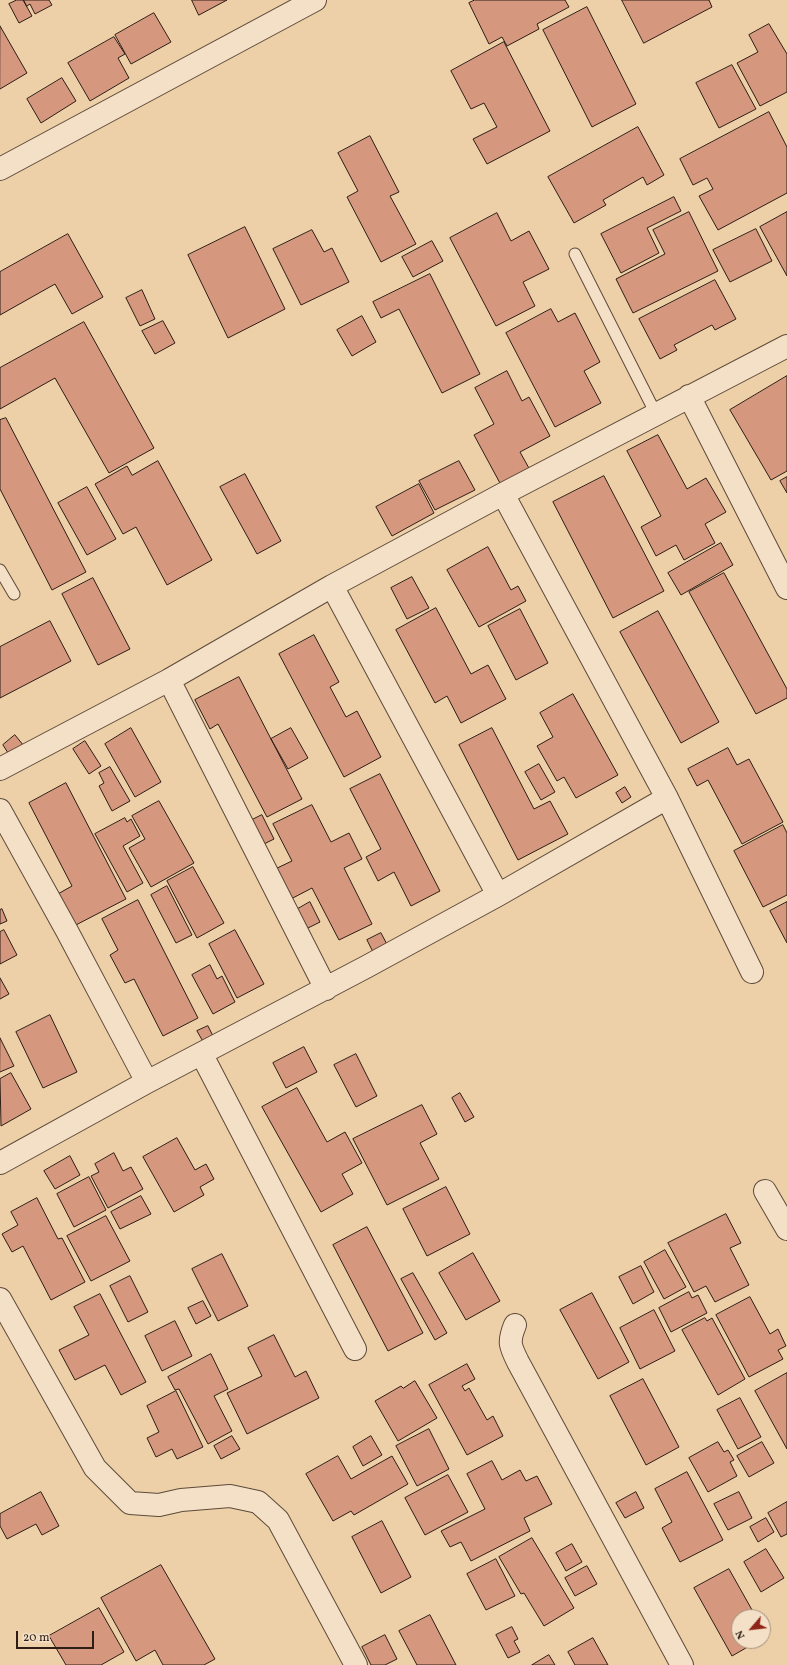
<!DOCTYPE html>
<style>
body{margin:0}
#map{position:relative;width:787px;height:1665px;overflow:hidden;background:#edd0a7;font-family:Vollkorn,serif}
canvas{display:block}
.north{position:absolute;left:731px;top:1609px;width:40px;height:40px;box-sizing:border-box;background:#f3e0c6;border:1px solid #a4927f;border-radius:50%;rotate:242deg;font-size:11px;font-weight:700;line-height:16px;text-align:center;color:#2d1d15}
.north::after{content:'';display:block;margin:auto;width:14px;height:18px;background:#8f2418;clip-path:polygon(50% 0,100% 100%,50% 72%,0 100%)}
.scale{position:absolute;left:16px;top:1631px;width:78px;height:18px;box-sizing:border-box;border:2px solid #2d1d15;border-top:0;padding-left:5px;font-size:12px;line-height:14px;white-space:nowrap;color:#2d1d15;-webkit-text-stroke:3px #f3e0c6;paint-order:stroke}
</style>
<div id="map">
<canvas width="787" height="1665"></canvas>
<div class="north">N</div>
<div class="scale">20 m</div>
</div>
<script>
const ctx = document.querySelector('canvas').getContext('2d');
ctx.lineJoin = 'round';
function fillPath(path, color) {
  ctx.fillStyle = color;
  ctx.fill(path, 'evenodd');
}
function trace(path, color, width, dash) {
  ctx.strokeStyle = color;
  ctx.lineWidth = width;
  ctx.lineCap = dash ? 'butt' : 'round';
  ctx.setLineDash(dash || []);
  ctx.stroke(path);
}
const building = new Path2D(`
 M17 0H23L32 16 19 23 9 4Z
 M24 0H49L52 5 35 14 30 4 27 6Z
 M192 0H227L199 15Z
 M475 0H565L569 7 537 24 539 29 507 46 502 37 489 44 469 3Z
 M622 0H709L712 7 644 43Z
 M587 7 636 104 592 127 543 30Z
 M154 13 171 42 131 64 115 35Z
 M769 24 787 54V92L760 106 737 63 758 52 749 35Z
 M0 26 27 73 0 89Z
 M114 37 125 54 118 58 129 78 90 101 68 63Z
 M504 42 550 131 487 164 473 139 497 127 484 103 471 109 451 71Z
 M732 65 756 109 719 128 696 83Z
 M62 78 76 101 41 123 27 99Z
 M769 112 787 147V193L718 230 699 196 713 189 707 178 693 185 680 159Z
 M638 127 664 175 647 185 643 177 603 200 606 205 574 223 548 177Z
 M370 136 399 192 390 196 416 244 381 262 347 197 358 191 338 153Z
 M674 197 681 211 647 228 659 253 621 273 601 234Z
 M689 212 718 271 633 313 616 279 665 254 653 230Z
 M787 212V276L760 227Z
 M497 213 511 241 529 231 549 269 523 282 535 306 496 326 450 238Z
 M245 227 285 309 228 338 188 255Z
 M756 229 772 261 730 282 713 250Z
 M312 230 324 252 332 248 349 282 301 305 273 249Z
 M68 234 103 297 72 314 55 284 0 315V272Z
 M432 241 443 261 413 277 402 257Z
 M430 274 480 374 442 393 399 309 381 318 373 302Z
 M715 280 736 319 715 330 712 325 674 345 677 350 660 359 639 319Z
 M142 290 155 319 140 326 126 298Z
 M551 309 558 322 575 313 600 362 584 371 601 403 555 427 506 333Z
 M362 316 376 342 352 356 337 330Z
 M163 321 175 343 155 354 142 331Z
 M84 322 154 448 109 473 55 378 0 409V368Z
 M507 371 522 401 529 397 550 436 520 452 530 470 501 485 474 435 494 424 475 388Z
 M787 376V471L771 480 730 410Z
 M6 418 86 572 52 590 0 489V420Z
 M658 435 687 489 706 478 726 512 705 524 715 543 684 560 676 545 656 556 641 527 661 516 627 451Z
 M158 461 212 560 167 585 136 527 123 534 95 484 127 466 132 475Z
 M459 461 475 490 435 510 419 481Z
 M245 474 281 541 257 554 220 487Z
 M604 476 664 591 613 618 553 502Z
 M787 477V493L780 481Z
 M419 484 434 513 392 536 376 507Z
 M87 487 116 539 87 555 58 503Z
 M721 543 733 565 681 595 668 573Z
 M488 547 511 590 518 586 526 601 479 627 447 570Z
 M724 573 787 689V698L756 714 689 592Z
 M412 577 429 608 407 619 391 588Z
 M93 578 130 649 98 665 62 594Z
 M436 608 471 674 488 665 506 699 461 723 447 696 435 703 396 630Z
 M520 609 548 663 516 680 488 626Z
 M658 611 719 722 681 743 620 632Z
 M50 621 71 661 0 698V647Z
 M314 635 339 682 330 687 346 717 357 711 381 757 344 777 279 654Z
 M239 677 302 799 267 817 218 724 210 729 195 700Z
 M573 694 618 775 576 798 564 777 557 781 537 746 553 737 540 713Z
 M131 728 161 782 135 797 105 744Z
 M291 728 308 758 288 769 271 739Z
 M492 728 534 809 550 801 568 834 518 860 459 745Z
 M15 735 24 746 10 756 3 745Z
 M85 741 101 766 89 774 73 749Z
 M728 748 737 765 749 759 783 822 742 844 708 780 697 786 688 769Z
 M539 764 555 792 541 800 525 772Z
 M110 767 130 801 112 811 99 786 104 783 99 773Z
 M380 774 440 891 411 906 394 872 378 881 366 857 381 849 350 789Z
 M66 783 126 899 72 927 56 895 72 886 29 803Z
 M625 787 631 797 622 803 616 793Z
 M159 801 194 863 151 887 129 848 145 839 132 816Z
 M312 805 331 842 349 833 362 859 344 868 372 924 339 940 312 888 289 900 273 870 292 861 273 824Z
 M262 815 274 839 262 845 250 821Z
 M125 818 127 822 131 819 140 836 123 846 143 883 127 892 95 834Z
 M783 825 787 833V895L763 907 734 851Z
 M193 867 224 923 197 938 167 881Z
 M167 886 192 935 176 943 151 895Z
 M138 900 198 1018 163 1036 134 979 125 983 110 955 118 950 102 919Z
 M310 902 320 922 306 929 296 910Z
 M787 902V943L770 911Z
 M2 909 7 921 0 924V910Z
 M4 930 17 955 0 964V932Z
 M235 930 264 984 237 998 209 944Z
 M381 933 390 950 376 958 367 940Z
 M210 965 217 979 222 976 235 1002 213 1014 192 975Z
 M0 978 9 994 0 999Z
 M50 1015 77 1072 43 1088 16 1032Z
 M208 1026 215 1040 205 1045 197 1031Z
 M0 1038 14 1066 0 1072Z
 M304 1047 317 1072 286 1088 273 1063Z
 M356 1054 377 1096 356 1107 334 1065Z
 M11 1073 31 1109 1 1126 0 1079Z
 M297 1088 327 1142 345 1132 362 1163 342 1174 353 1194 321 1212 262 1107Z
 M460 1093 474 1117 465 1122 452 1098Z
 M422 1105 437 1134 420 1143 439 1179 387 1205 353 1139Z
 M177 1138 195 1170 206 1164 214 1179 200 1187 204 1195 174 1212 143 1157Z
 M114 1153 123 1171 131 1167 143 1189 108 1208 91 1176 99 1172 95 1164Z
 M70 1156 80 1175 55 1189 44 1171Z
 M89 1177 106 1210 74 1227 57 1194Z
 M446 1187 470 1234 427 1256 403 1209Z
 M141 1196 151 1214 120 1229 111 1212Z
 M37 1198 58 1239 62 1238 85 1282 51 1300 23 1246 12 1252 2 1234 18 1225 11 1212Z
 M726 1214 741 1243 730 1248 749 1285 715 1302 706 1286 694 1292 668 1243Z
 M106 1216 130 1261 91 1281 67 1236Z
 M367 1227 423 1333 388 1351 333 1245Z
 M665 1250 686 1287 664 1299 644 1262Z
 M473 1253 500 1301 466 1320 439 1273Z
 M222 1254 248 1306 218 1321 192 1269Z
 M641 1266 654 1292 633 1304 619 1277Z
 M413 1273 447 1333 435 1340 401 1279Z
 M130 1276 148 1312 128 1322 110 1286Z
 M689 1292 692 1298 698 1295 707 1313 671 1332 659 1308Z
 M592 1293 629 1362 598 1379 560 1310Z
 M100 1294 146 1382 121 1395 105 1365 75 1380 59 1350 89 1335 74 1307Z
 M750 1297 770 1334 778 1329 786 1346 778 1350 783 1359 749 1377 716 1315Z
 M203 1301 211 1316 196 1324 188 1308Z
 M654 1310 675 1351 640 1369 620 1328Z
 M705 1318 707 1321 712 1318 745 1379 718 1395 682 1330Z
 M175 1321 192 1356 162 1371 145 1336Z
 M274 1335 295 1377 306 1371 319 1398 247 1434 227 1393 262 1376 248 1348Z
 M211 1354 228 1389 214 1396 232 1431 208 1444 179 1389 175 1390 168 1377Z
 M467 1364 475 1379 462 1386 465 1391 469 1388 487 1420 493 1416 503 1436 467 1455 429 1385Z
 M787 1373V1449L755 1391Z
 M643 1379 679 1447 646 1465 610 1396Z
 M415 1381 437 1418 398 1441 375 1401 401 1386 403 1388Z
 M176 1391 203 1447 177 1459 172 1449 156 1457 147 1438 159 1432 147 1406Z
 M740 1398 761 1437 738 1449 717 1410Z
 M429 1429 449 1469 417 1486 396 1446Z
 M232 1436 240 1449 221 1459 214 1446Z
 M371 1436 382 1455 363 1466 353 1447Z
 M718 1442 724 1452 728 1450 734 1460 730 1462 737 1476 708 1492 689 1458Z
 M762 1442 774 1463 749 1477 737 1456Z
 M338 1456 351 1479 392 1456 408 1484 354 1515 351 1511 333 1521 306 1474Z
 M492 1461 502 1480 520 1470 526 1481 537 1476 552 1504 524 1518 530 1531 471 1561 461 1542 450 1547 441 1531 485 1509 467 1474Z
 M687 1472 723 1540 680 1562 662 1528 672 1522 655 1489Z
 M448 1475 468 1512 425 1535 405 1498Z
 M41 1492 59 1526 42 1535 36 1524 7 1539 0 1526V1514Z
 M636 1492 644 1508 625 1518 616 1503Z
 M739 1492 752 1518 728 1530 714 1504Z
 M787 1502V1534L781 1537 768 1513Z
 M766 1518 774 1532 758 1542 750 1527Z
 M382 1521 411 1577 381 1593 352 1537Z
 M532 1538 574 1608 544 1626 524 1593 521 1594 499 1557Z
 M572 1544 582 1562 566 1571 556 1553Z
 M766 1549 784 1578 761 1592 744 1562Z
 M496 1559 515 1596 486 1610 467 1574Z
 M161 1565 215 1659 204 1665H163L155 1650 136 1661 101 1598Z
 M587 1566 597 1584 575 1596 565 1578Z
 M729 1569 756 1617H739V1641H758L732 1656 694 1588Z
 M99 1608 124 1652 101 1665H66L49 1636Z
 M430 1615 456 1665H417L399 1631Z
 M512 1627 518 1639 514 1641 520 1652 508 1658 496 1635Z
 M385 1635 397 1659 385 1665H371L362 1647Z
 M593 1638 608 1665H575L568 1652Z
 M549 1655 555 1665H532Z`);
fillPath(building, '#d5977d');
trace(building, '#2d1d15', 1);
const service = new Path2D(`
 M575 254 656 414
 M0 570 14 594`);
const minor = new Path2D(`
 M689 396 787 588
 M503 494 667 798
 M332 586 498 895
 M169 680 326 989
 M0 769 169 680 332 586 503 494 787 346
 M0 810 67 931 147 1082
 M202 1055 355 1349
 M0 1163 147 1082 366 967 498 895 667 798 752 972
 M765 1191 787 1229
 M0 1299 95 1468 130 1503 159 1505 181 1500 230 1496 258 1502 278 1520 356 1665
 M515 1325C508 1342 510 1346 518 1362L682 1665`);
const tertiary = new Path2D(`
 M0 169 315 0`);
trace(service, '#5d4a3a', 13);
trace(minor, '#5d4a3a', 24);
trace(tertiary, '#5d4a3a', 24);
trace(service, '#f3e0c6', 11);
trace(minor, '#f3e0c6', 22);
trace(tertiary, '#f3e0c6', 22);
</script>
